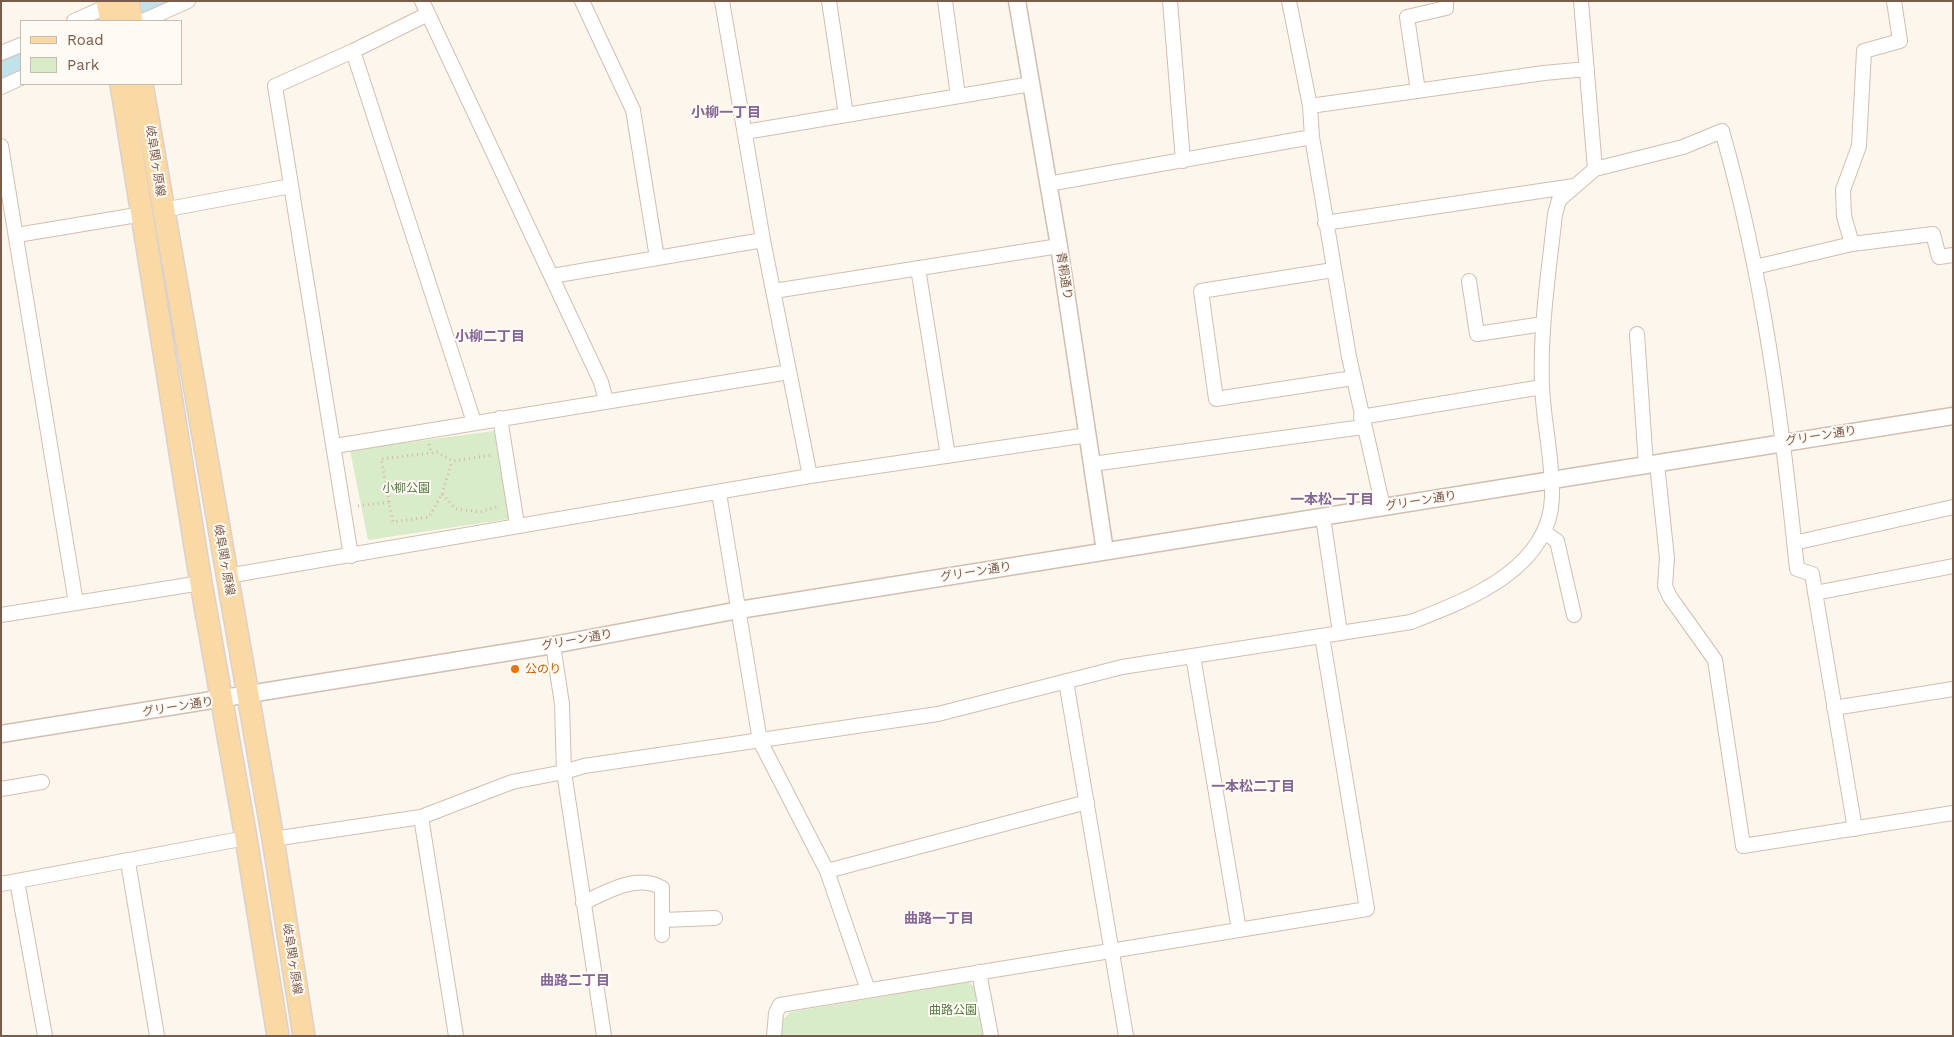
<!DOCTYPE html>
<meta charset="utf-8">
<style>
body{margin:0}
#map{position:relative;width:1954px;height:1037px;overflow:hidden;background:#fdf6ec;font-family:"Work Sans",sans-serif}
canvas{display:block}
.frame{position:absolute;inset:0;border:2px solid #7a5c4d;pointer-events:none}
.legend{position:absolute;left:20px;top:20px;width:162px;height:65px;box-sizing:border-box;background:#fffaf3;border:1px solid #cabbb1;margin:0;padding:6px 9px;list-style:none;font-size:15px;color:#7a5c4d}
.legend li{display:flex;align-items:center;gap:10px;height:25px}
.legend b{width:25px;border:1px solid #cabbb1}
</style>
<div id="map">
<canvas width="1954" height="1037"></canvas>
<div class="frame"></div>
<ul class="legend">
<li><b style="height:6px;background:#fbd9a5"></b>Road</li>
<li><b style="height:14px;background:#d8ecc9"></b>Park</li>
</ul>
</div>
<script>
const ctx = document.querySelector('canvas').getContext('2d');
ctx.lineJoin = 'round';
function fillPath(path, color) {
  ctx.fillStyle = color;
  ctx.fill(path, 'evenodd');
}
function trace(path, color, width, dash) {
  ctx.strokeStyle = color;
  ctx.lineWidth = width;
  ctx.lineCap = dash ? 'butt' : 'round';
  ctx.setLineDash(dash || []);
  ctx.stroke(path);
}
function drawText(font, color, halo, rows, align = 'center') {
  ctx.font = font + ' "Work Sans","Noto Sans JP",sans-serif';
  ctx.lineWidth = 4;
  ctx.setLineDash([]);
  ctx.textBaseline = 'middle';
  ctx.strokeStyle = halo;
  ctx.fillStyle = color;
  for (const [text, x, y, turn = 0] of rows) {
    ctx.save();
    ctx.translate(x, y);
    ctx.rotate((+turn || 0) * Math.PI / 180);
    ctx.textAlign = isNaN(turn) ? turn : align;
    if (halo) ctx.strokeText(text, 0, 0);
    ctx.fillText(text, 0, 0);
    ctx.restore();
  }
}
fillPath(new Path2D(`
 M494 431 509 519 368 540 350 450Z
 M969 982 975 987 983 1036H782L783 1020 790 1012Z`), '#d8ecc9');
trace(new Path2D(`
 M110 21 154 1
 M1 71 21 61`), '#bfe3e8', 31);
const minor = new Path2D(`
 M422 1 601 382 606 401
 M582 1 633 110 657 258
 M722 1 763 240 810 476
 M829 1 846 115
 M945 1 958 96
 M1170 1 1183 161
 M1289 1 1310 106 1312 137 1349 357 1383 507
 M74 21 108 6
 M143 21 188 1
 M353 51 474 422
 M1 53 21 45
 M1 87 21 78
 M1418 91 1407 17 1446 8V1
 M1310 106 1544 73 1587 69
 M745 132 1031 84
 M1 146 76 603
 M1595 169 1683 147 1722 131C1763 274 1782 421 1797 569L1812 574 1855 829
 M1048 184 1312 137
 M163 210 291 186
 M1325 223 1574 186
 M17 235 143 214
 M1852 244 1844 216 1843 190 1859 146 1864 51 1900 41 1894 1
 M1755 267 1852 244 1933 234 1939 257 1953 255
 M918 268 948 456
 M1333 270 1201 291 1216 399 1353 378
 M552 276 763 240
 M1469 281 1477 334 1543 324
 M774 291 1059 246
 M1637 334 1646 465
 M1361 417 1542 387
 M500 418 517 524
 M335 446 789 372
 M1092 464 1363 427
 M1657 464 1667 558 1665 586 1670 597 1715 660 1743 846 1953 813
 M719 493 760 741 827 871 868 990
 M1323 517 1340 633
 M1544 532 1557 541 1574 615
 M1794 543 1953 507
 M351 556 275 86 353 51 428 14
 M227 576 810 476 1088 435
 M1815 593 1953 566
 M1 615 201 583
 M553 645 562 704 564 772 604 1036
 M1193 656 1239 930
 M1066 681 1126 1036
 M1834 708 1953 689
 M1 789 42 782
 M421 817 456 1036
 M273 839 421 817 512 782 564 772 584 766 938 714 1122 667 1411 622C1468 600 1550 569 1552 497 1553 459 1543 421 1542 384 1540 327 1549 270 1555 214L1559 200 1595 169 1581 1
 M128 862 157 1036
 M827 871 1087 802
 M17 881 45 1036
 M1 884 246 838
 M583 903C606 892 638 873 662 888V935
 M662 920 715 918
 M979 972 991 1036
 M774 1036 776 1013 780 1005 1367 909 1322 636`);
const tertiary = new Path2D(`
 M1017 1 1059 246 1105 551
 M1 734 553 645 739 610 1953 416`);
const primary = new Path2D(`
 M107 1 111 21
 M128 1 132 21
 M121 84 201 583 246 838 278 1036
 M142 84 273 839 304 1036`);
trace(minor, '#d1beb0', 16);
trace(tertiary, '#d1beb0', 19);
trace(primary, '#dad1cd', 24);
trace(new Path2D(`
 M429 444 431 453 437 452 452 461 492 455
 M442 494 452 461
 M389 502 381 459 431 453
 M358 506 389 502 393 522 429 517 442 494 456 509 480 512 500 506`), '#d9b8a5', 3, [1, 4]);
trace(minor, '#fff', 14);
trace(tertiary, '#fff', 16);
trace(primary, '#fbd9a5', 21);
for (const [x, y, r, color] of [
 [515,669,5,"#e8710a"]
]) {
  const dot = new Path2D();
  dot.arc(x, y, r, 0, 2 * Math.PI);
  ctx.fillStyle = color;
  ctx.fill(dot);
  trace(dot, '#fffaf3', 2);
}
drawText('12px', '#7a5c4d', '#fffaf3', [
 ["岐阜関ヶ原線",155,161,81],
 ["青桐通り",1064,276,81],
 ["グリーン通り",1821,436,-9],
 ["グリーン通り",1421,501,-9],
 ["岐阜関ヶ原線",224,560,80],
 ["グリーン通り",976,572,-9],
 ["グリーン通り",577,640,-10],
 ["グリーン通り",178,707,-9],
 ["岐阜関ヶ原線",292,959,81]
]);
drawText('12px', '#537a41', '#fffaf3', [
 ["小柳公園",406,488],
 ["曲路公園",953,1010]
]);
drawText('12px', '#c56008', '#fffaf3', [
 ["公のり",525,669]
], 'left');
drawText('bold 14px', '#846695', '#fffaf3', [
 ["小柳一丁目",726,113],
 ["小柳二丁目",490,337],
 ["一本松一丁目",1332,500],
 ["一本松二丁目",1253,787],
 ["曲路一丁目",939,919],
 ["曲路二丁目",575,981]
]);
</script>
